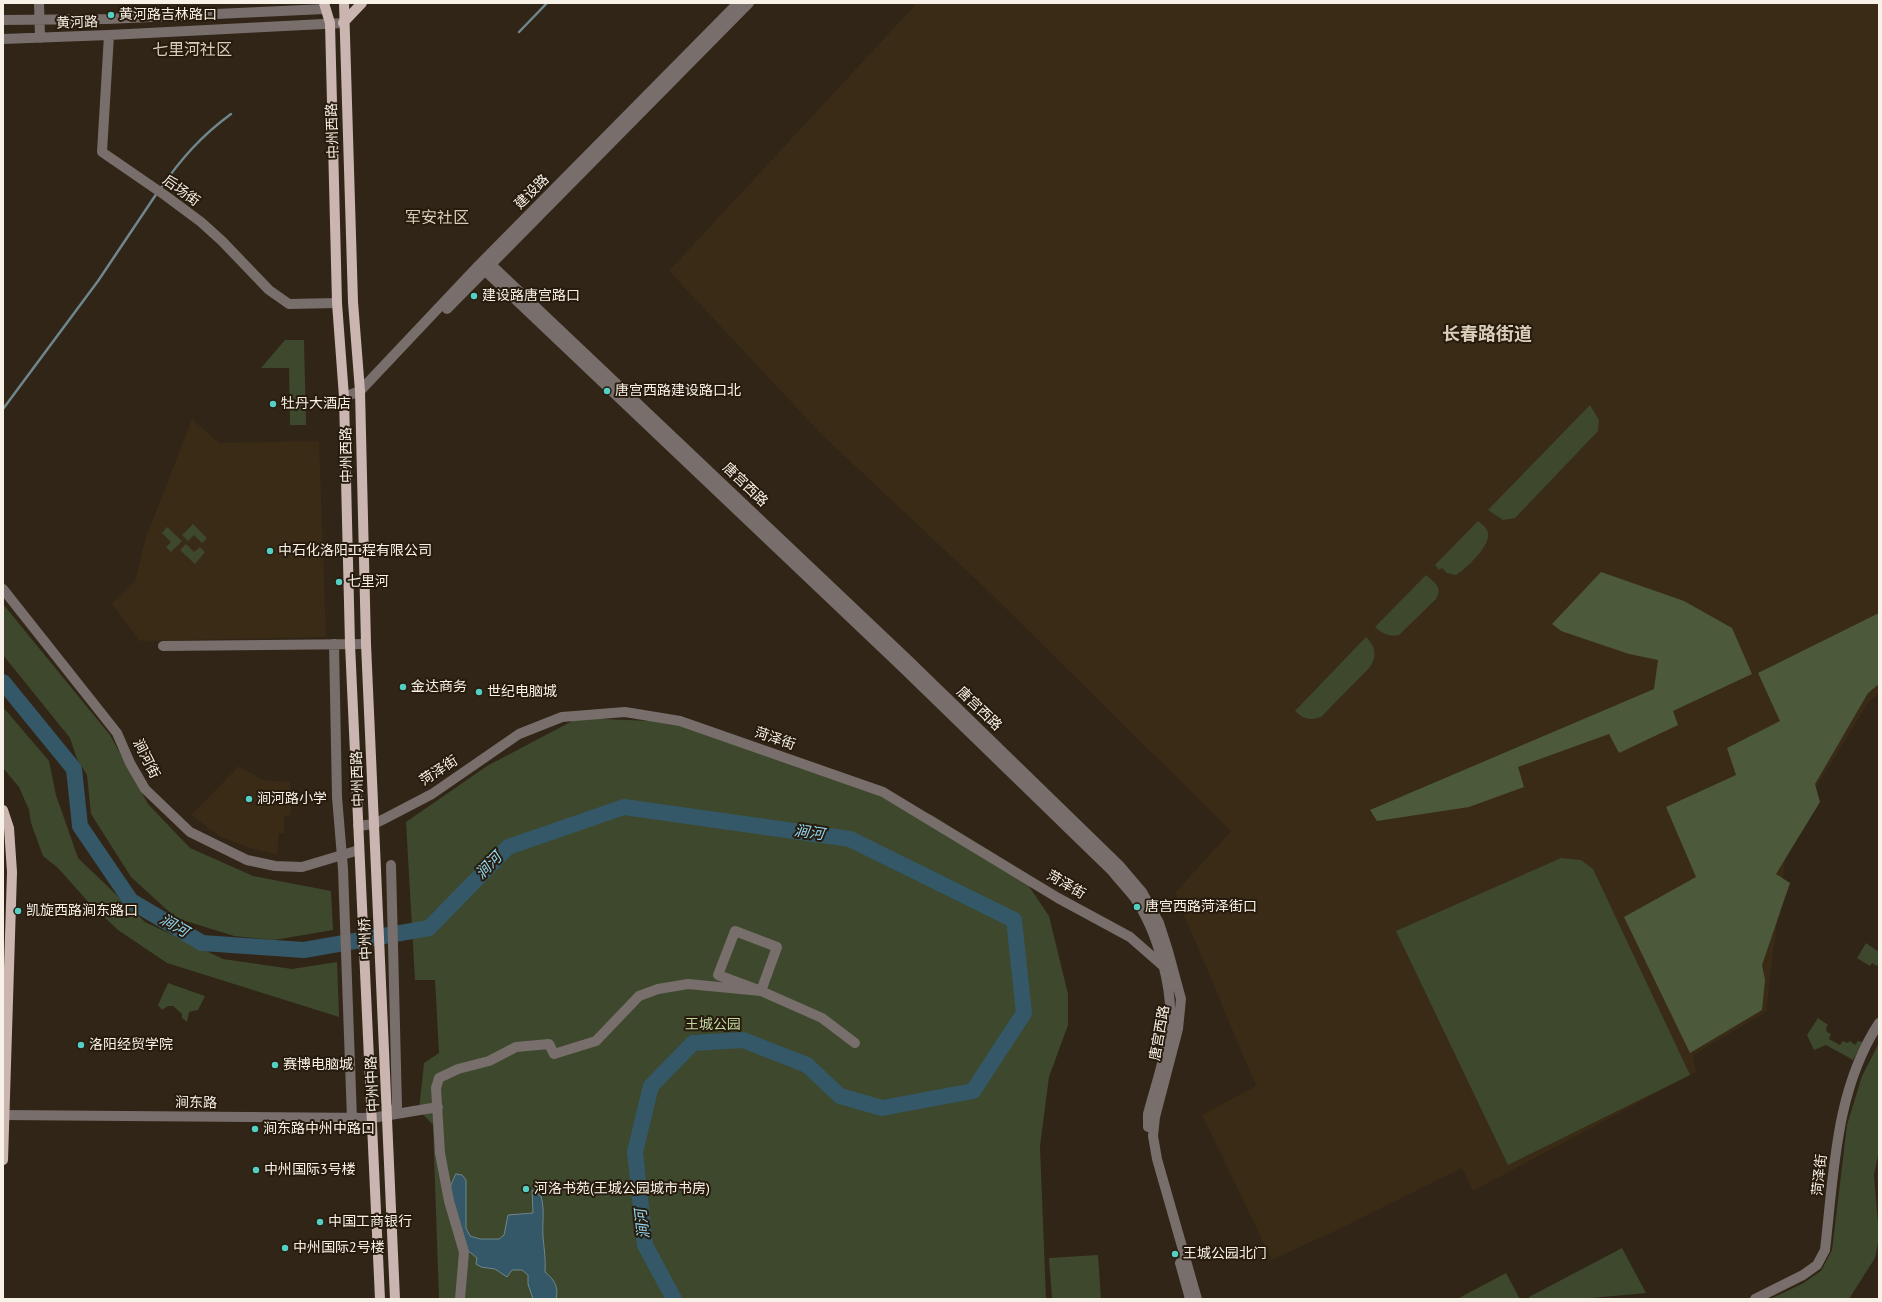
<!DOCTYPE html>
<meta charset="utf-8">
<style>
body{margin:0}
#map{position:relative;width:1882px;height:1302px;overflow:hidden;background:#302516;font-family:"PT Sans",sans-serif}
canvas{display:block}
.frame{position:absolute;inset:0;border:4px solid #f8f1e7;pointer-events:none}
</style>
<div id="map">
<canvas width="1882" height="1302"></canvas>
<div class="frame"></div>
</div>
<script>
const ctx = document.querySelector('canvas').getContext('2d');
ctx.lineJoin = 'round';
function fillPath(path, color) {
  ctx.fillStyle = color;
  ctx.fill(path, 'evenodd');
}
function trace(path, color, width, dash) {
  ctx.strokeStyle = color;
  ctx.lineWidth = width;
  ctx.lineCap = dash ? 'butt' : 'round';
  ctx.setLineDash(dash || []);
  ctx.stroke(path);
}
function drawText(font, color, halo, rows, align = 'center') {
  ctx.font = font + ' "PT Sans","Noto Sans SC",sans-serif';
  ctx.lineWidth = 4;
  ctx.setLineDash([]);
  ctx.textBaseline = 'middle';
  ctx.strokeStyle = halo;
  ctx.fillStyle = color;
  for (const [text, x, y, turn = 0] of rows) {
    ctx.save();
    ctx.translate(x, y);
    ctx.rotate((+turn || 0) * Math.PI / 180);
    ctx.textAlign = isNaN(turn) ? turn : align;
    if (halo) ctx.strokeText(text, 0, 0);
    ctx.fillText(text, 0, 0);
    ctx.restore();
  }
}
fillPath(new Path2D(`
 M917 3H1879V693L1868 703 1789 831 1769 984 1767 1011 1693 1055 1696 1072 1473 1191 1462 1168 1337 1230 1272 1260 1202 1115 1256 1086 1175 893 1231 831 983 586 822 435 669 271Z
 M192 419 219 443 319 441 326 637 140 641 112 604 135 581 145 540Z
 M239 766 263 780 290 782 291 815 284 816V833H279L277 855 247 847 219 836 191 815Z`), '#3a2b16');
fillPath(new Path2D(`
 M285 340H304L306 425H290L289 368H261Z
 M1590 405 1599 420 1598 431 1515 518 1503 520 1488 510Z
 M1478 521C1482 524 1487 528 1488 533 1491 545 1466 569 1456 575L1447 573 1442 568 1439 570 1435 565Z
 M193 524 207 538 202 543 194 535 188 541 182 535Z
 M167 527 182 541 171 552 166 547 171 542 162 533Z
 M186 544 194 552 200 547 205 552 195 564 180 550Z
 M1426 575C1435 583 1443 587 1436 599L1399 635C1389 637 1383 634 1375 627Z
 M3 604 110 735 148 804 190 848 253 876 331 891 333 930 274 940 234 936 176 918 131 877 91 814 87 775 77 759 70 738 3 655Z
 M1366 637C1375 646 1378 655 1370 667L1321 717C1310 721 1303 719 1295 711Z
 M3 707 49 761 56 795 78 858 145 922 223 959 292 969 337 962 339 1017 167 963 118 930 91 905 58 868 43 856 31 823 29 810 19 787 3 768Z
 M578 718 652 721 710 731 840 778 932 815 1016 867 1049 916 1068 994V1025L1049 1077 1040 1146 1046 1299H439L433 1125 419 1110 424 1063 439 1053 435 980H415L406 822 487 766Z
 M1561 858 1581 860 1593 869 1690 1075 1508 1165 1396 931Z
 M1866 943 1879 952V963L1877 966 1872 963 1870 966 1857 958Z
 M168 983 205 996 198 1010 189 1012 187 1022 182 1018V1014L173 1006H168L162 1010 158 1005Z
 M1818 1018 1828 1025 1826 1028 1827 1032 1831 1034 1829 1039 1840 1045 1843 1041 1847 1043 1850 1041 1855 1045 1858 1041 1863 1042 1853 1060 1826 1045 1814 1050 1807 1035Z
 M1879 1043V1150L1874 1175 1879 1237 1875 1258 1849 1299H1770L1802 1284 1821 1271 1832 1250 1847 1125 1862 1076Z
 M1622 1248 1646 1293 1580 1299H1529V1297Z
 M1098 1255 1101 1299H1052L1049 1258Z
 M1506 1273 1520 1299H1457Z`), '#3d482c');
fillPath(new Path2D(`
 M1601 572 1684 601 1732 628 1752 674 1673 711 1678 725 1619 753 1609 734 1518 767 1524 787 1469 807 1377 821 1370 810 1654 689 1658 660 1629 654 1561 631 1552 624Z
 M1879 613V684L1868 693 1815 784 1820 802 1776 874 1790 883 1762 965 1765 980 1762 1010 1690 1053 1624 917 1696 877 1666 807 1736 775 1727 748 1780 721 1758 673Z`), '#4d593b');
const water = new Path2D(`
 M456 1174 462 1175 466 1180V1228L470 1236 480 1239H499L504 1235 508 1215 533 1213 532 1190 541 1196C545 1210 542 1223 543 1237 544 1249 546 1259 545 1272 554 1279 559 1287 556 1299H533L528 1284V1275L522 1270H512L507 1277 495 1269 481 1267 476 1264 477 1258 466 1249 450 1188Z`);
fillPath(water, '#345867');
trace(water, '#6f868d', 1);
trace(new Path2D(`
 M519 32 547 3
 M160 189C181 159 201 136 231 114
 M3 409 98 281 157 193`), '#6f868d', 2.5);
trace(new Path2D(`
 M3 682 74 769 80 826 131 901 202 943 304 950 429 928 508 847 624 807 850 839 1014 920 1024 1013 973 1091 882 1108 840 1096 807 1065 743 1040 693 1043 651 1086 635 1152 645 1245 674 1299`), '#345867', 16);
trace(new Path2D(`
 M39 3 40 38
 M3 20 107 19 325 9
 M109 35 102 152 166 196 201 222 222 241 269 290 289 304 337 303
 M3 39 109 35 343 23
 M485 259 908 660 1119 865 1142 892 1159 923 1168 951 1181 999 1178 1029 1155 1117 1153 1136 1157 1159 1197 1299
 M479 265 902 667 1112 871C1119 880 1127 888 1134 897 1157 930 1175 991 1169 1031 1165 1059 1155 1087 1148 1114V1127
 M447 309 749 3
 M344 397 360 391 479 265 738 3
 M3 589 117 733 130 763 145 789 190 832 247 860 275 866 302 867 359 850
 M334 644 337 797 343 869 352 1119
 M163 646 366 644
 M358 826 374 824 386 818 432 794 519 734 562 717 625 712 680 721 883 792 1058 898 1130 937 1162 965
 M735 931 777 947 761 991 718 975Z
 M3 1115 372 1118 438 1107
 M388 1116 397 1106 391 865
 M1180 1263 1190 1299
 M460 1299 464 1252 449 1201 440 1153 436 1088 439 1078 458 1069 489 1061 516 1047 549 1044 554 1054 596 1041 639 996 658 989 688 984 761 991 822 1018 855 1043
 M1755 1299 1803 1275 1817 1265 1825 1250C1834 1173 1835 1090 1879 1023`), '#786e6b', 10);
trace(new Path2D(`
 M324 3 330 23 337 303 344 397 350 644 380 1299
 M344 3 353 302 360 391 366 644 395 1299
 M343 23 362 3
 M3 810 9 828 12 872 3 1160`), '#cab5b0', 10);
for (const [x, y, r, color] of [
 [111,15,4,"#55cec4"],
 [474,296,4,"#55cec4"],
 [607,391,4,"#55cec4"],
 [273,404,4,"#55cec4"],
 [270,551,4,"#55cec4"],
 [339,582,4,"#55cec4"],
 [403,687,4,"#55cec4"],
 [479,692,4,"#55cec4"],
 [249,799,4,"#55cec4"],
 [1137,907,4,"#55cec4"],
 [18,911,4,"#55cec4"],
 [81,1045,4,"#55cec4"],
 [275,1065,4,"#55cec4"],
 [255,1129,4,"#55cec4"],
 [256,1170,4,"#55cec4"],
 [526,1189,4,"#55cec4"],
 [320,1222,4,"#55cec4"],
 [285,1248,4,"#55cec4"],
 [1175,1254,4,"#55cec4"]
]) {
  const dot = new Path2D();
  dot.arc(x, y, r, 0, 2 * Math.PI);
  ctx.fillStyle = color;
  ctx.fill(dot);
  trace(dot, '#261b0d', 1.5);
}
drawText('14px', '#f8f1e7', '#261b0d', [
 ["黄河路吉林路口",119,15],
 ["建设路唐宫路口",482,296],
 ["唐宫西路建设路口北",615,391],
 ["牡丹大酒店",281,404],
 ["中石化洛阳工程有限公司",278,551],
 ["七里河",347,582],
 ["金达商务",411,687],
 ["世纪电脑城",487,692],
 ["涧河路小学",257,799],
 ["唐宫西路菏泽街口",1145,907],
 ["凯旋西路涧东路口",26,911],
 ["洛阳经贸学院",89,1045],
 ["赛博电脑城",283,1065],
 ["涧东路中州中路口",263,1129],
 ["中州国际3号楼",264,1170],
 ["河洛书苑(王城公园城市书房)",534,1189],
 ["中国工商银行",328,1222],
 ["中州国际2号楼",293,1248],
 ["王城公园北门",1183,1254]
], 'left');
drawText('14px', '#f8f1e7', '#261b0d', [
 ["黄河路",77,23,-2],
 ["中州西路",333,131,-92],
 ["后场街",181,191,36],
 ["建设路",532,192,-45],
 ["中州西路",347,455,-91],
 ["唐宫西路",745,485,44],
 ["唐宫西路",979,709,44],
 ["菏泽街",775,739,19],
 ["涧河街",146,759,63],
 ["菏泽街",439,771,-33],
 ["中州西路",358,779,-92],
 ["菏泽街",1066,885,30],
 ["中州桥",366,939,-93],
 ["唐宫西路",1160,1033,-80],
 ["中州中路",373,1084,-93],
 ["涧东路",196,1103,1],
 ["菏泽街",1820,1175,-84]
]);
drawText('14px', '#bfd69e', '#261b0d', [
 ["王城公园",713,1025]
]);
drawText('italic 15px', '#93d7f4', '#261b0d', [
 ["涧河",809,833,8],
 ["涧河",489,866,-46],
 ["涧河",174,926,30],
 ["涧河",643,1224,-97]
]);
drawText('16px', '#dacdba', '#261b0d', [
 ["七里河社区",192,50],
 ["军安社区",437,218]
]);
drawText('bold 18px', '#dacdba', '#261b0d', [
 ["长春路街道",1487,335]
]);
</script>
